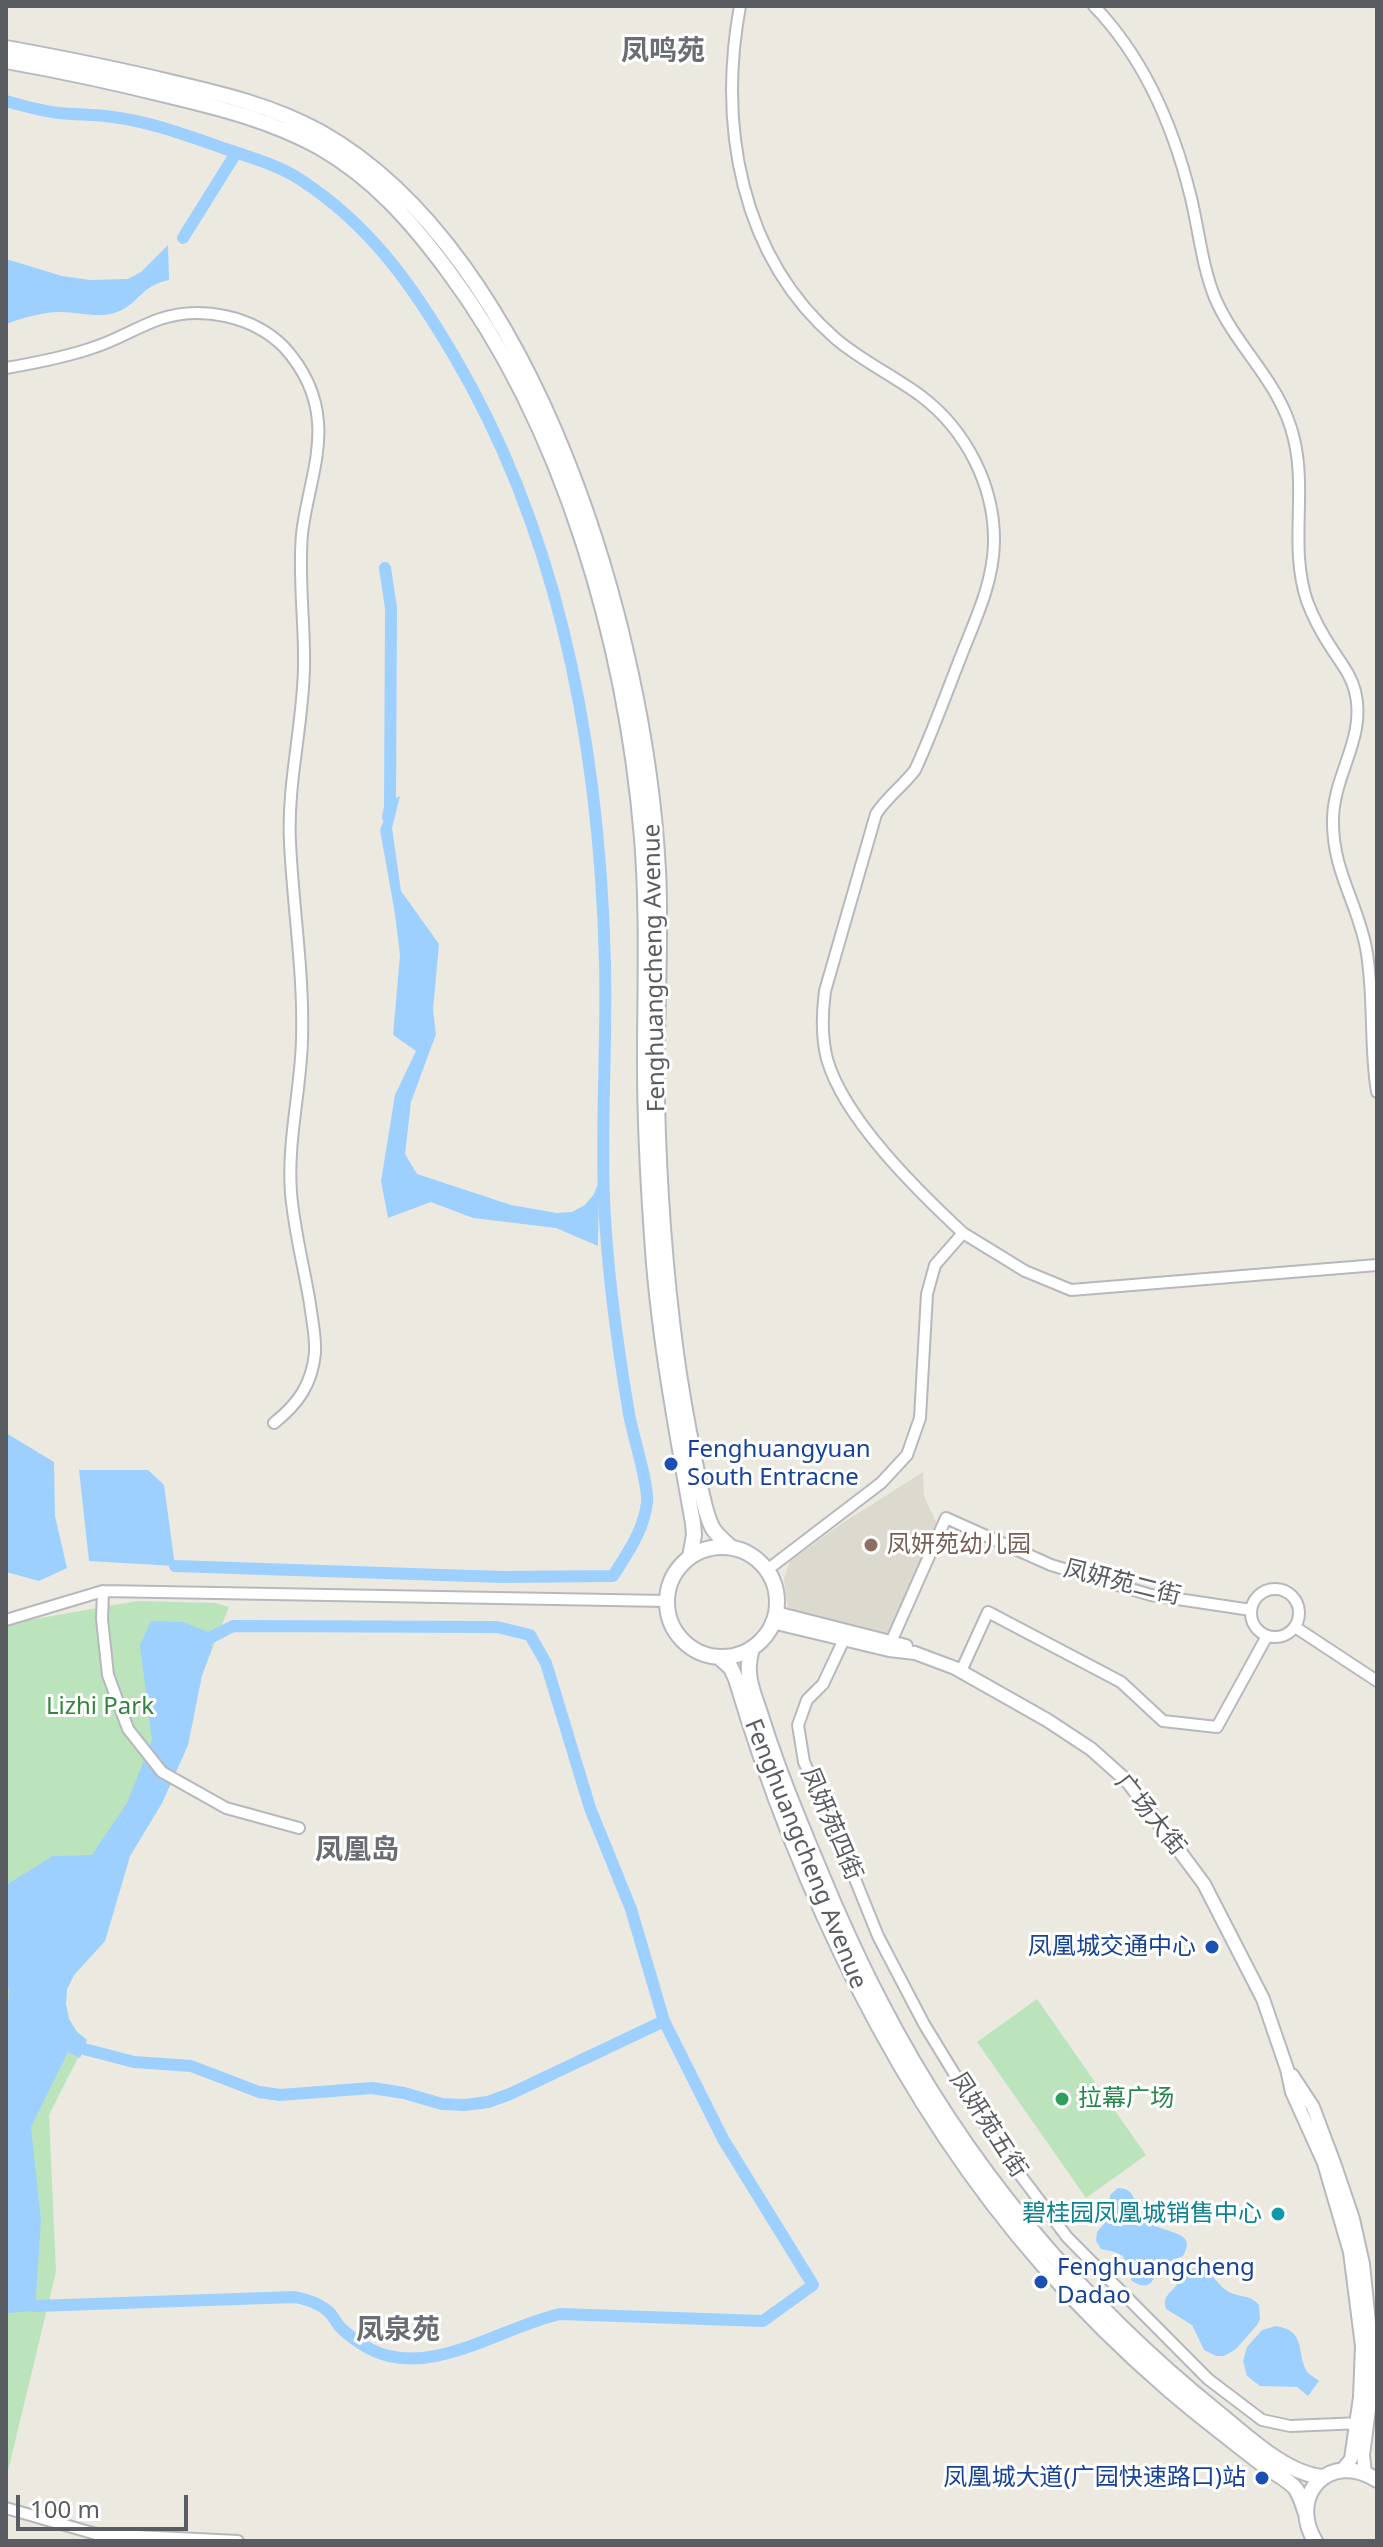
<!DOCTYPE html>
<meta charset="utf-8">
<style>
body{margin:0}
#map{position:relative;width:1383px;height:2547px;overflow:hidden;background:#eceae0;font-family:"Noto Sans",sans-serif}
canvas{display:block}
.frame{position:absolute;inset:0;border:8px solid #595c61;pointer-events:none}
.scale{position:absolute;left:16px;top:2495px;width:172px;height:36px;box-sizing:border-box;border:4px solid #595c61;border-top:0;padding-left:10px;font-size:24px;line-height:28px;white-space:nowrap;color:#595c61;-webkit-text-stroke:6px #fff;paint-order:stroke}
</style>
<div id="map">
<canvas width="1383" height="2547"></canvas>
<div class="frame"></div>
<div class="scale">100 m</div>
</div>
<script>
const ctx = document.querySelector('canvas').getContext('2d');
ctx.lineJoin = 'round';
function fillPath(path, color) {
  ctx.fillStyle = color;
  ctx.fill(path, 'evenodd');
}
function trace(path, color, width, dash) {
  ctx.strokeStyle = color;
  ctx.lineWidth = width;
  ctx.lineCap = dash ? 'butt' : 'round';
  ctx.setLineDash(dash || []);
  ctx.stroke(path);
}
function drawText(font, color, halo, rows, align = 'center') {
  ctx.font = font + ' "Noto Sans","Noto Sans SC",sans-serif';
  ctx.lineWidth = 6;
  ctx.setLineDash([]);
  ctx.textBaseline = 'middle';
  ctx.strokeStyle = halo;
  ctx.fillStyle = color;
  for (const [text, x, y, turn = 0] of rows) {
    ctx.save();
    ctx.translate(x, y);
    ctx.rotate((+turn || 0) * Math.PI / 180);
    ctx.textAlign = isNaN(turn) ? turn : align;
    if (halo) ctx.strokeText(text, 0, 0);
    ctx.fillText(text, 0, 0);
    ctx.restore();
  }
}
fillPath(new Path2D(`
 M923 1472 924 1496 936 1522V1529L891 1631 883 1634 788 1609 784 1579 790 1561 841 1524Z`), '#dcd9ce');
fillPath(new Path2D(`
 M137 1601 215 1603 229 1607 202 1675 188 1745 162 1803 130 1856 105 1941 74 1975 67 1989 66 2004 69 2019 77 2032 87 2040 49 2115 56 2272 6 2479V1624Z
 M1037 1999 1146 2155 1086 2198 977 2042Z`), '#bbe4bd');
fillPath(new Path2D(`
 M168 245 169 280C140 286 139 304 117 312 100 319 79 312 61 312 42 312 23 318 6 324V259L62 276 90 280 128 279 141 272Z
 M400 796 392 828 401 891 439 944 433 1010 436 1034 411 1102 405 1154 417 1174 511 1205 557 1213 572 1212 585 1205 594 1194 599 1181 598 1246 556 1228 473 1218 431 1202 388 1218 381 1181 395 1095 416 1051 393 1035 400 955 395 914 380 830 391 801Z
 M6 1433 54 1462 55 1516 67 1568 39 1581 6 1572Z
 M79 1470H148L164 1485 175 1566 89 1561Z
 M151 1621 183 1622 208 1632 212 1648 202 1675 188 1745 162 1803 130 1856 105 1941 74 1975 67 1989 66 2004 69 2019 77 2032 87 2040 80 2058 68 2052 31 2127 41 2220 35 2311 9 2313 6 2315V2007C10 1997 10 1990 6 1981V1885L53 1856 92 1855 127 1803 152 1740 140 1645Z
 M1118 2188C1136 2188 1133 2202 1141 2215 1155 2236 1201 2227 1183 2256 1177 2259 1169 2260 1164 2265 1152 2276 1153 2294 1132 2281L1123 2256 1115 2252 1101 2249 1096 2241 1097 2232 1110 2217V2195Z
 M1198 2267C1214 2271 1216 2285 1229 2292 1240 2298 1250 2294 1259 2305L1260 2319 1257 2325 1236 2349 1224 2356H1216L1204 2350 1192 2325 1166 2309C1162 2295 1171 2294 1178 2283 1180 2280 1181 2275 1183 2272Z
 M1276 2326C1308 2331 1295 2354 1308 2373 1311 2376 1316 2378 1319 2381L1308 2396 1297 2387 1260 2386 1247 2376 1243 2361 1247 2347 1262 2330Z`), '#9dd0ff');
trace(new Path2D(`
 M6 101C24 106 41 111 59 113 77 115 95 114 113 117 152 122 189 136 226 149 252 158 278 165 301 180 370 225 413 286 454 356 562 539 600 753 605 964 607 1042 601 1120 604 1199 607 1271 617 1343 629 1414 633 1437 649 1484 647 1503 643 1532 628 1552 613 1576L502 1577 175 1566
 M183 238 236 153
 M385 568 391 608 390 807 388 817
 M84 2049 134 2062 191 2066 259 2092 280 2095 372 2088 404 2093 442 2104 465 2105 488 2102 510 2094 664 2021
 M35 2306 295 2297C308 2300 319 2303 329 2312 333 2316 336 2322 340 2327 349 2336 359 2343 370 2349 429 2380 501 2327 560 2314L763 2321 813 2285 723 2139 664 2021 631 1909 590 1808 546 1663 530 1635 497 1627 233 1626 210 1638`), '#9dd0ff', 12);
const minor = new Path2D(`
 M740 6C718 125 740 256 836 339 862 361 894 376 921 396 966 430 995 486 994 543 993 586 973 624 958 664 944 699 931 736 915 770 903 786 887 797 876 814L825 991C822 1014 821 1036 827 1059 844 1119 918 1191 963 1233
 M1094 6C1144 58 1174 128 1191 198 1199 231 1202 266 1215 298 1237 349 1281 382 1294 439 1307 493 1289 547 1307 601 1313 617 1322 634 1332 649 1341 663 1351 675 1355 691 1367 737 1333 775 1333 820 1332 869 1357 902 1366 948 1375 996 1369 1044 1377 1092
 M6 368C35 363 67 357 95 347 117 340 137 327 160 319 201 305 253 316 284 347 303 368 316 394 318 422 321 459 306 497 302 534 298 578 305 623 304 667 303 726 287 784 290 842 293 908 304 973 302 1039 301 1090 287 1141 291 1193 294 1230 304 1267 310 1304 312 1320 316 1337 315 1353 312 1384 298 1404 274 1423
 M767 1570 881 1483 907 1455 920 1418 927 1294 935 1265 963 1233 1025 1271 1071 1290 1377 1265
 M1251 1613a24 24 0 1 1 48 0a24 24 0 1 1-48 0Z
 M103 1591 102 1619 108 1675 128 1729 162 1772 226 1808 299 1828
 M6 1620 103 1591 666 1601
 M1295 1627 1377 1681
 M847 1633 823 1684 807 1700 798 1725 804 1762 834 1827 878 1936 924 2024 999 2147 1067 2237 1208 2379 1262 2420 1290 2426 1361 2423
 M891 1642 946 1518 1051 1565 1151 1595 1251 1610
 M961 1671 988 1612 1121 1682 1163 1721 1217 1727 1267 1636
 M6 2508 96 2534 238 2541`);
const tertiary = new Path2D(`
 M776 1613 906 1646
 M772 1622 889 1650 915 1653 955 1668 1047 1720 1091 1749 1128 1782 1204 1884 1263 1999 1287 2069 1292 2092 1324 2163 1350 2252 1362 2346 1360 2397 1351 2459 1342 2470
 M1292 2075 1313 2107 1334 2163 1353 2219 1363 2264 1372 2352 1370 2401 1363 2455 1365 2473`);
const secondary = new Path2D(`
 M6 48C61 58 116 69 170 82 222 94 273 106 320 132 538 254 646 636 658 870 662 947 655 1025 657 1103 659 1186 665 1271 676 1353 682 1397 690 1439 699 1482 703 1497 705 1513 712 1527 716 1535 724 1541 731 1547
 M6 61C63 71 118 83 174 97 224 109 274 122 319 147 373 178 411 221 448 271 565 428 626 646 642 838 648 914 645 989 645 1064 645 1122 648 1179 652 1236 658 1333 676 1427 693 1523L694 1535 690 1557
 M667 1602a55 55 0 1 1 110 0a55 55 0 1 1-110 0Z
 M752 1648C750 1656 748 1664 749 1672 749 1685 756 1700 760 1713 771 1748 783 1781 797 1815 823 1879 849 1942 881 2003 964 2164 1081 2303 1222 2416 1249 2438 1288 2475 1324 2477
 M719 1657 731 1668 736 1679C798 1887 899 2101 1043 2265 1082 2309 1123 2350 1167 2388 1198 2415 1230 2439 1262 2464 1272 2472 1288 2479 1296 2489 1300 2496 1303 2504 1305 2511
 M1315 2541C1287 2494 1331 2450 1377 2480`);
trace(minor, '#b6b8bd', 14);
trace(tertiary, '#b6b8bd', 16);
trace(secondary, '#b6b9bf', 18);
trace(minor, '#fff', 10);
trace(tertiary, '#fff', 12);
trace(secondary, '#fff', 14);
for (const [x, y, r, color] of [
 [671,1464,8,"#1a4fb4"],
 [871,1545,8,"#8d6e63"],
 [1212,1947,8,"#1a4fb4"],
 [1062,2099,8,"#2e9e5b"],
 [1278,2214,8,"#0f9aa8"],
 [1041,2282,8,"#1a4fb4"],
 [1262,2478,8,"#1a4fb4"]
]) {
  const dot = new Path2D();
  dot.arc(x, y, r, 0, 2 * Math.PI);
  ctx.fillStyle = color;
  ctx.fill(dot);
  trace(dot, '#fff', 3);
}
drawText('24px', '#595c61', '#fff', [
 ["Fenghuangcheng Avenue",655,968,-91],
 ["凤妍苑二街",1122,1583,14],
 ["广场大街",1150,1815,51],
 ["凤妍苑四街",831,1824,67],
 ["Fenghuangcheng Avenue",805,1854,68],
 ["凤妍苑五街",988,2125,57]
]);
drawText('24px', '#164399', '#fff', [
 ["Fenghuangyuan",687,1450],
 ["South Entracne",687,1478],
 ["凤凰城交通中心",1196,1947,"right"],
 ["Fenghuangcheng",1057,2268],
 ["Dadao",1057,2296],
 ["凤凰城大道(广园快速路口)站",1246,2478,"right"]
], 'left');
drawText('24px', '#785e54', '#fff', [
 ["凤妍苑幼儿园",887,1545]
], 'left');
drawText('24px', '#34853b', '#fff', [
 ["Lizhi Park",100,1707]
]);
drawText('24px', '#27864d', '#fff', [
 ["拉幕广场",1078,2099]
], 'left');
drawText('24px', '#0d838f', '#fff', [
 ["碧桂园凤凰城销售中心",1262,2214]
], 'right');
drawText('bold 28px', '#6a6e73', '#fff', [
 ["凤鸣苑",663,52],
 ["凤凰岛",357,1851],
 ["凤泉苑",398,2331]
]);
</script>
